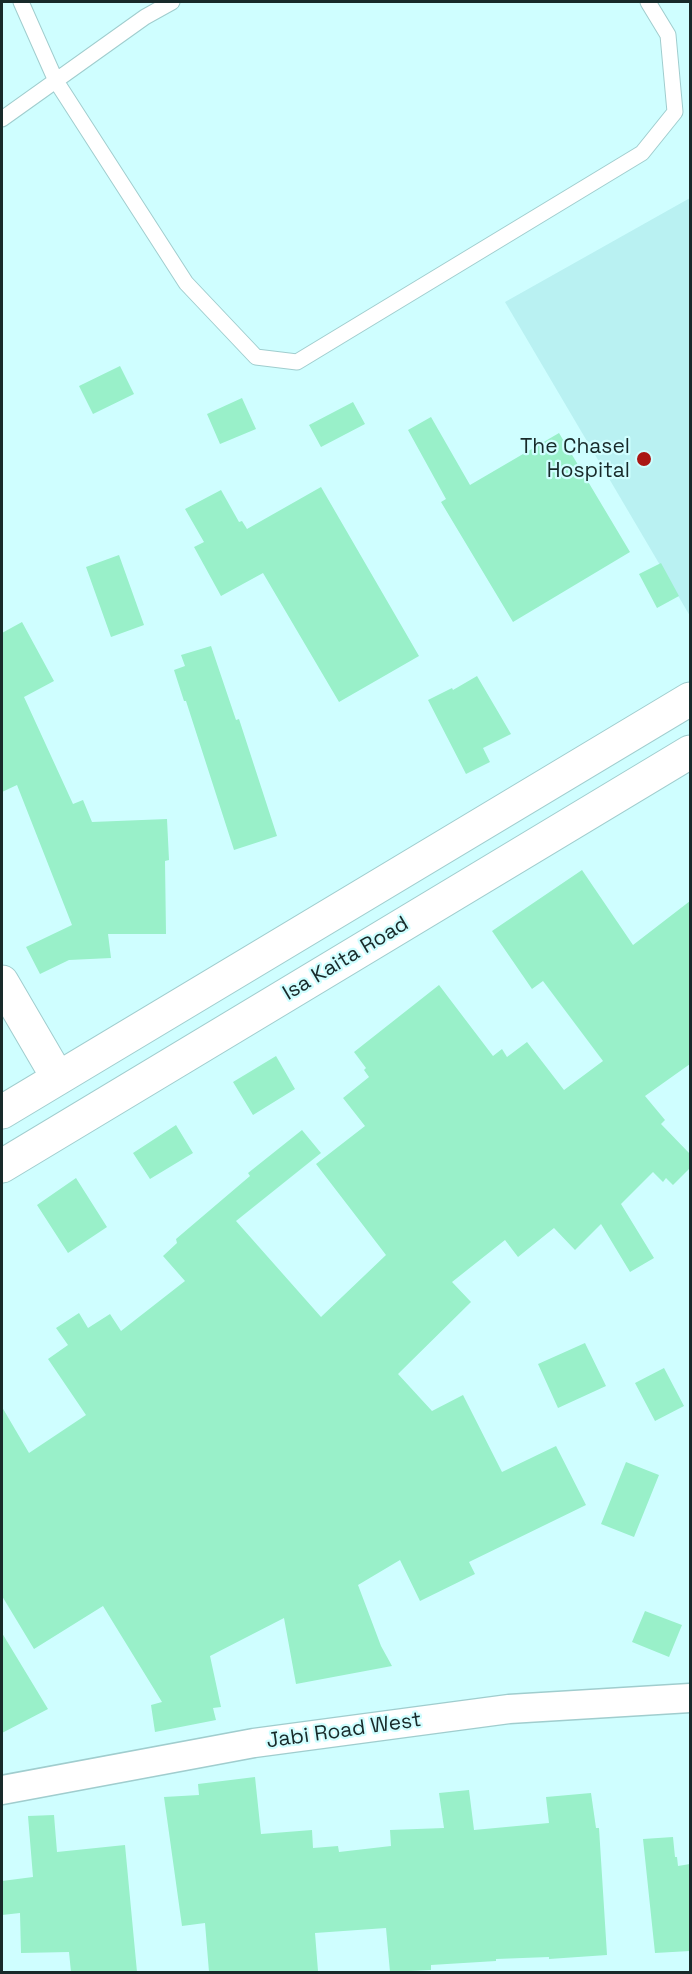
<!DOCTYPE html>
<style>
body{margin:0}
#map{position:relative;width:692px;height:1974px;overflow:hidden;background:#cffeff;font-family:"Space Grotesk",sans-serif}
canvas{display:block}
.frame{position:absolute;inset:0;border:3px solid #182a2a;pointer-events:none}
</style>
<div id="map">
<canvas width="692" height="1974"></canvas>
<div class="frame"></div>
</div>
<script>
const ctx = document.querySelector('canvas').getContext('2d');
ctx.lineJoin = 'round';
function fillPath(path, color) {
  ctx.fillStyle = color;
  ctx.fill(path, 'evenodd');
}
function trace(path, color, width, dash) {
  ctx.strokeStyle = color;
  ctx.lineWidth = width;
  ctx.lineCap = dash ? 'butt' : 'round';
  ctx.setLineDash(dash || []);
  ctx.stroke(path);
}
function drawText(font, color, halo, rows, align = 'center') {
  ctx.font = font + ' "Space Grotesk",sans-serif';
  ctx.lineWidth = 4.5;
  ctx.setLineDash([]);
  ctx.textBaseline = 'middle';
  ctx.strokeStyle = halo;
  ctx.fillStyle = color;
  for (const [text, x, y, turn = 0] of rows) {
    ctx.save();
    ctx.translate(x, y);
    ctx.rotate((+turn || 0) * Math.PI / 180);
    ctx.textAlign = isNaN(turn) ? turn : align;
    if (halo) ctx.strokeText(text, 0, 0);
    ctx.fillText(text, 0, 0);
    ctx.restore();
  }
}
fillPath(new Path2D(`
 M690 198V616L505 302Z`), '#b9f1f2');
fillPath(new Path2D(`
 M120 366 134 394 93 414 79 386Z
 M242 398 256 429 220 444 207 414Z
 M353 402 365 424 321 447 309 425Z
 M431 417 470 485 559 433 630 552 513 622 441 502 446 499 408 430Z
 M321 487 419 656 339 702 263 573 221 596 194 547 204 542 185 509 221 490 239 522 242 521 247 529Z
 M119 555 144 625 111 637 86 567Z
 M661 563 679 596 657 608 639 574Z
 M22 622 54 681 24 697 73 804 83 800 92 822 167 819 169 860 165 861 166 934H108L111 958 69 960 40 974 26 947 72 925 17 785 2 792V633Z
 M211 646 236 720 239 719 277 836 234 850 186 701H184L174 670 185 666 181 655Z
 M477 676 511 734 483 748 490 762 466 774 428 700 452 688 453 690Z
 M582 870 633 945 690 901V1064L645 1096 665 1120 661 1124 690 1154V1168L673 1185 666 1178 663 1182 653 1172 621 1204 654 1258 630 1272 601 1224 575 1250 554 1228 518 1257 505 1240 452 1282 471 1302 398 1374 432 1411 463 1395 502 1472 556 1446 586 1505 469 1562 475 1574 420 1601 400 1560 358 1585 381 1646 392 1666 296 1684 284 1618 210 1656 221 1707 213 1708 216 1720 155 1732 151 1705 162 1702 103 1606 34 1649 2 1596V1407L29 1453 86 1415 48 1359 68 1345 56 1328 79 1313 88 1328 110 1314 121 1331 185 1281 163 1256 177 1243 176 1239 250 1176 248 1173 302 1130 321 1153 236 1221 321 1317 386 1255 316 1164 365 1126 343 1098 369 1077 364 1070 366 1068 354 1052 439 985 493 1056 502 1049 507 1057 527 1042 564 1090 603 1061 543 981 532 989 492 931Z
 M276 1056 295 1089 253 1115 233 1082Z
 M176 1125 193 1153 150 1179 133 1153Z
 M76 1178 107 1227 68 1253 37 1205Z
 M585 1343 606 1386 558 1408 538 1364Z
 M664 1368 684 1406 655 1421 635 1383Z
 M626 1462 659 1475 634 1537 601 1524Z
 M645 1611 682 1625 669 1657 632 1642Z
 M2 1633 48 1709 2 1733Z
 M255 1777 261 1834 312 1830 313 1848 338 1846 339 1852 391 1846 390 1830 444 1828 439 1793 469 1790 474 1830 549 1823 546 1797 591 1793 596 1828H599L607 1955 549 1959V1957L496 1959V1961L431 1965V1970L390 1972 386 1928 315 1933 318 1971 209 1972 205 1923 182 1926 164 1797 199 1795 198 1784Z
 M54 1815 57 1852 125 1845 137 1972H71L69 1952 21 1953 20 1913 2 1915V1881L33 1877 28 1816Z
 M673 1837 675 1857H677L678 1866 690 1864V1951L655 1953 643 1839Z`), '#99f0c9');
const lane = new Path2D(`
 M21 2 56 81 186 283 256 357 297 362 642 153 675 112 668 35 648 2
 M2 119 145 17 172 2`);
const street = new Path2D(`
 M2 1790 254 1743 509 1709 690 1698`);
const secondary = new Path2D(`
 M2 982 58 1078
 M2 1112 690 699
 M2 1166 690 752`);
trace(lane, '#a0cdce', 17);
trace(street, '#a0cdce', 31);
trace(secondary, '#a0cdce', 35);
trace(lane, '#fff', 15);
trace(street, '#fff', 28);
trace(secondary, '#fff', 33);
for (const [x, y, r, color] of [
 [644,459,8,"#aa1714"]
]) {
  const dot = new Path2D();
  dot.arc(x, y, r, 0, 2 * Math.PI);
  ctx.fillStyle = color;
  ctx.fill(dot);
  trace(dot, '#cffeff', 2);
}
drawText('21px', '#182a2a', '#cffeff', [
 ["The Chasel",630,447],
 ["Hospital",630,471]
], 'right');
drawText('21px', '#182a2a', '#cffeff', [
 ["Isa Kaita Road",346,959,-31],
 ["Jabi Road West",344,1731,-8]
]);
</script>
